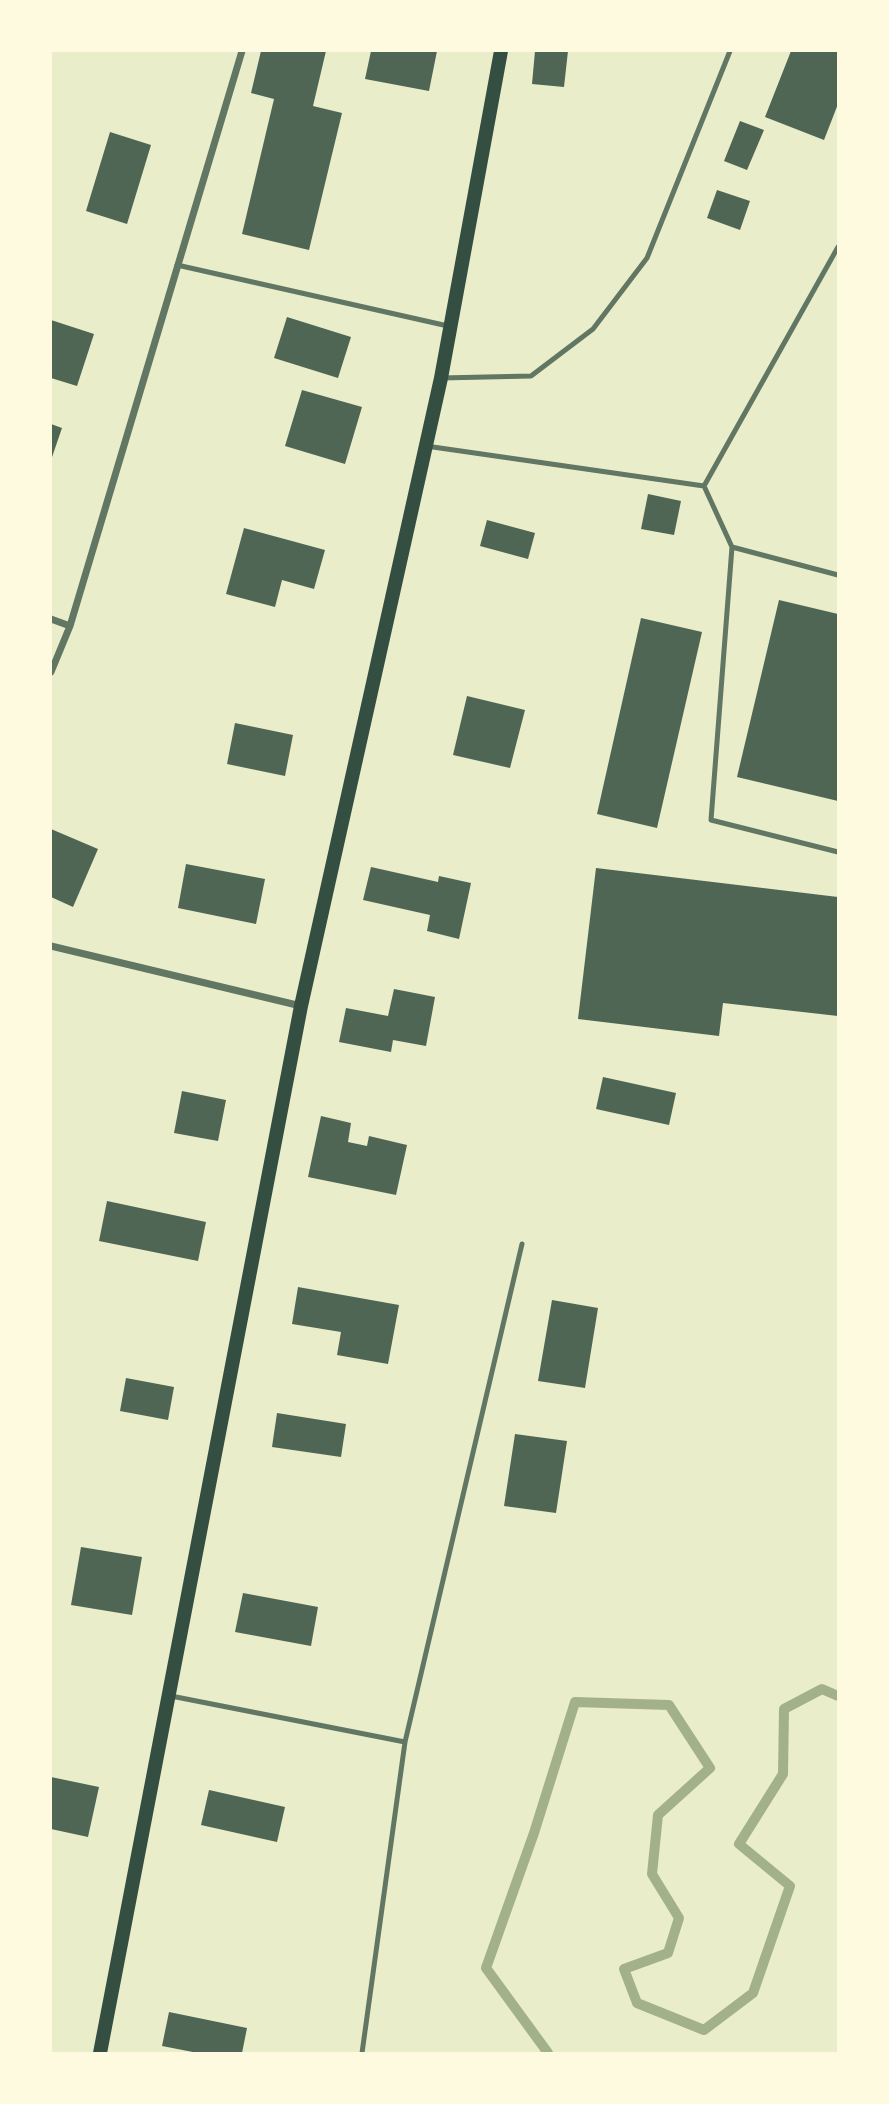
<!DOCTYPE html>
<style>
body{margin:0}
#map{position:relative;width:889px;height:2104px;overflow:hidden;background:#e9edc9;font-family:Inter,sans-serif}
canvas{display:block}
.frame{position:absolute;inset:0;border:52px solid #fefae0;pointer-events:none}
</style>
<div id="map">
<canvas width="889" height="2104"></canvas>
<div class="frame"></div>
</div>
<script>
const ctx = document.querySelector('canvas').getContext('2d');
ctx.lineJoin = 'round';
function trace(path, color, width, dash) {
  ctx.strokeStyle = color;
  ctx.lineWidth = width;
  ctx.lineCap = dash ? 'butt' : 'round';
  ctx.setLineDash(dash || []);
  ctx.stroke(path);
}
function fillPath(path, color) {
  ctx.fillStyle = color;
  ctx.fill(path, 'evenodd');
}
trace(new Path2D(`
 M548 2053 486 1968 534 1833 575 1702 669 1705 710 1768 658 1815 652 1874 679 1918 668 1953 624 1969 637 2003 704 2030 753 1993 790 1886 739 1844 783 1774 784 1709 822 1689 838 1696`), '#a3b18a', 10);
fillPath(new Path2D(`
 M261 51H326L313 106 342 113 309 250 242 234 274 99 251 93Z
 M371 51H437L429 91 365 79Z
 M535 51H568L564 87 532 84Z
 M791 51H838V104L824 140 765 117Z
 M740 121 764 130 747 170 724 161Z
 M110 132 151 145 127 224 86 211Z
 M717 190 750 201 740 230 707 218Z
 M287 317 351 337 338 378 274 358Z
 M51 320 94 334 77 386 51 378Z
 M302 390 362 407 345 464 285 446Z
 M51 424 62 428 51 460Z
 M648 494 681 501 674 535 641 529Z
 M487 520 535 533 528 559 480 546Z
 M244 528 325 550 314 589 282 580 275 607 226 594Z
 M779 600 838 614V801L737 777Z
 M641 618 702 632 657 828 597 814Z
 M467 696 525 710 510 768 453 755Z
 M235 723 293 735 285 776 227 764Z
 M51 829 98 849 73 907 51 897Z
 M186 864 265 879 256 924 178 908Z
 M371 867 438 882 439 876 471 883 459 939 427 931 430 915 363 900Z
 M596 868 838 897V1016L723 1003 719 1036 578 1019Z
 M394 989 435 997 426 1046 393 1040 391 1052 339 1042 346 1008 388 1016Z
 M603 1077 676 1093 669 1125 596 1109Z
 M182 1091 226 1100 218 1141 174 1133Z
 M321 1116 351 1123 348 1142 367 1146 369 1136 407 1145 396 1195 308 1177Z
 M107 1201 206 1222 198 1261 99 1241Z
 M298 1287 399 1305 388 1364 337 1355 341 1332 292 1324Z
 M552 1300 598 1308 585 1388 538 1381Z
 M126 1378 174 1387 168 1420 120 1411Z
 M277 1413 346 1424 341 1457 272 1447Z
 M515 1434 567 1441 556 1513 504 1506Z
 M81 1547 142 1557 132 1615 71 1605Z
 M243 1593 318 1607 311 1646 235 1632Z
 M51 1777 99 1787 88 1837 51 1829Z
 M209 1790 285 1807 277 1842 201 1825Z
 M169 2012 247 2028 242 2053H198L162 2046Z`), '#4f6655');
trace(new Path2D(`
 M177 265 448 326
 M441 378 531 376 593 329 647 258 730 51
 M426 446 704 486 838 247
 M704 486 732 547 711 820 838 852
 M732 547 838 575
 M171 1696 405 1742
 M362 2053 405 1742 522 1244`), '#617663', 5);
trace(new Path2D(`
 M51 619 70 626
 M51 672 70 626 242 51
 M51 946 301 1006`), '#617663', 7);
trace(new Path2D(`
 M100 2053 301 1006 441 378 501 51`), '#344e41', 14);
</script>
